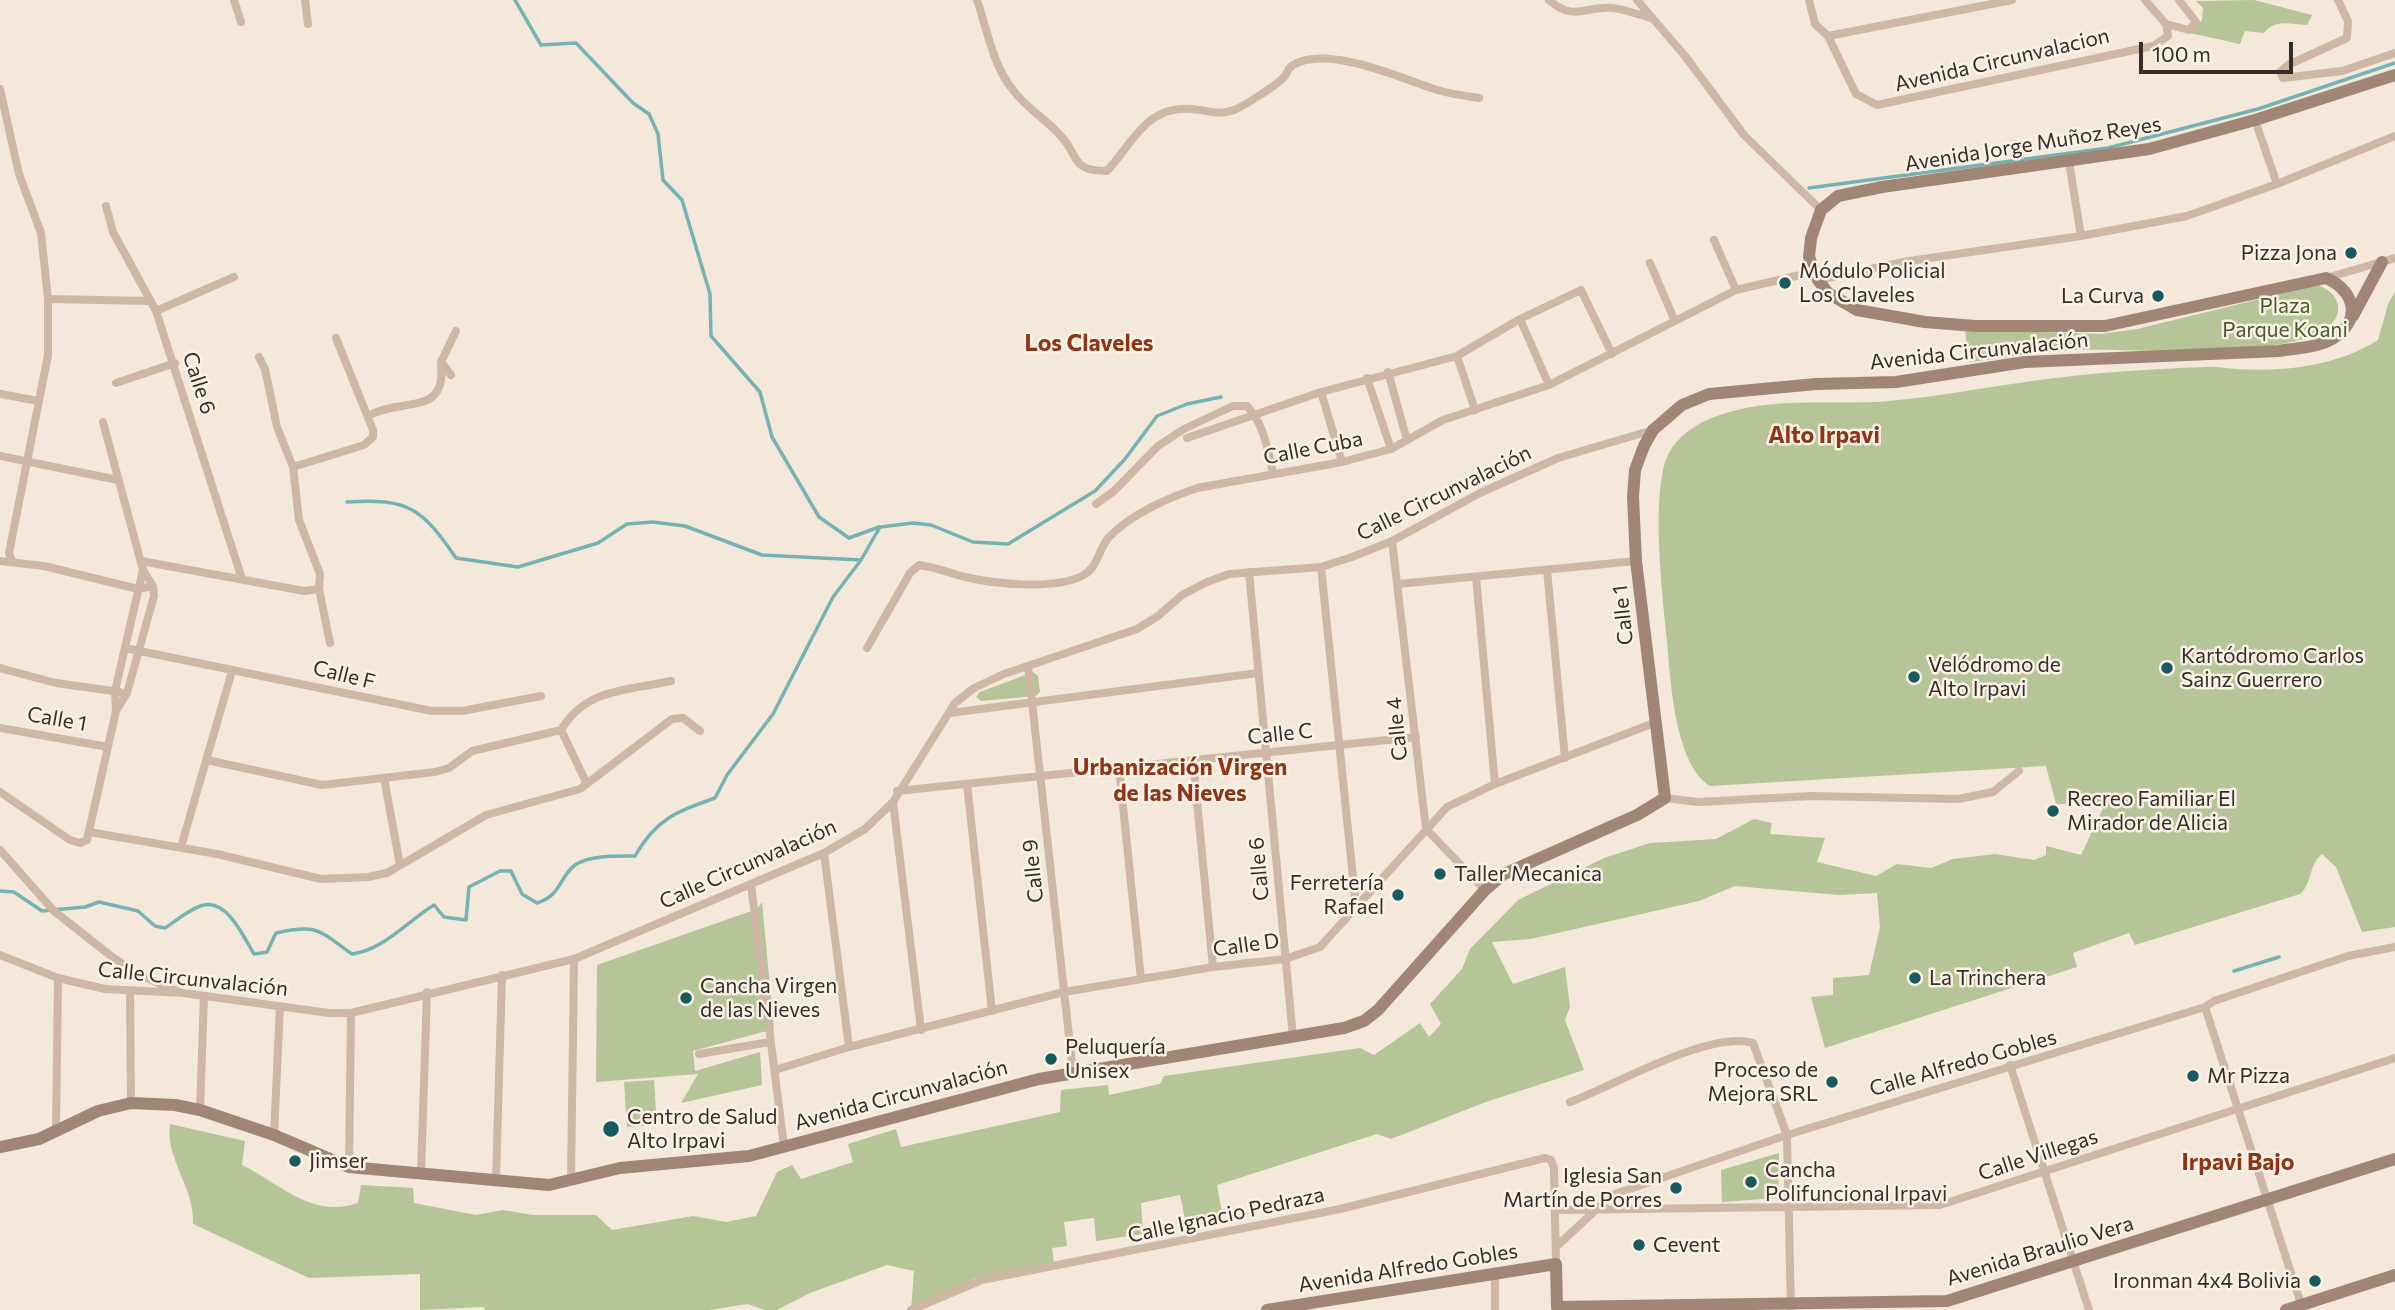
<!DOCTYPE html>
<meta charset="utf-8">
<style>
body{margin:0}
#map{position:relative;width:2395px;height:1310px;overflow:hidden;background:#f4e8da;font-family:Commissioner,sans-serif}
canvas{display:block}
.scale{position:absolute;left:2139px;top:42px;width:154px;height:32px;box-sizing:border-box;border:4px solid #382c27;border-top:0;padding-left:9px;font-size:21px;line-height:24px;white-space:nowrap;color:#382c27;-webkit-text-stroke:5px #fbf2e7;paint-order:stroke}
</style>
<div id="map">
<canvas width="2395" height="1310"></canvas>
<div class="scale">100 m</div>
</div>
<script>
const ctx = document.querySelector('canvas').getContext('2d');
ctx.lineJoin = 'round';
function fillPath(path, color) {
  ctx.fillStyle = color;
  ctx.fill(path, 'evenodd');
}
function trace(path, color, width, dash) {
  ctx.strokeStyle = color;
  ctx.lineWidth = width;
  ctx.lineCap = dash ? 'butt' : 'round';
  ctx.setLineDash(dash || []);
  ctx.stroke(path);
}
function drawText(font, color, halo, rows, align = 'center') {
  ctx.font = font + ' Commissioner,sans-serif';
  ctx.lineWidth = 5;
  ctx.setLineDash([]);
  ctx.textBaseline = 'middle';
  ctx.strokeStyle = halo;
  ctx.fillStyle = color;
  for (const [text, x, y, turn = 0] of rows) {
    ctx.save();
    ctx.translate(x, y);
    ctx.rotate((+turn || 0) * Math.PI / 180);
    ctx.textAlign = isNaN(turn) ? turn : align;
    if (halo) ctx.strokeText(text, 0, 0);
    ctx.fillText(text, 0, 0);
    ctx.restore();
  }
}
fillPath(new Path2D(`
 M2254 0 2312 15 2307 25C2290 24 2274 19 2264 33L2245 31 2240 44 2190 33 2202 20 2203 8 2196 1Z
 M2317 285C2328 289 2336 294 2338 306 2344 367 2116 347 2075 350 2040 352 2004 358 1969 362L1965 329 2100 334 2137 329Z
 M2395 292V927L2362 932 2336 867 2322 854C2308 865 2313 883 2300 894L2135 945 2129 933 2073 953 2077 967 1825 1048 1811 997 1833 995V978L1869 975 1880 927 1877 893 1839 895 1735 886 1699 901 1531 939 1492 942 1513 984 1565 967 1570 1007 1565 1020 1584 1070 1486 1102 1391 1139 1377 1134 1217 1185 1223 1218 1186 1224 1180 1195 1141 1203 1143 1234 1096 1241 1094 1218 1064 1222 1067 1246 1052 1248 1054 1263 975 1278 914 1310H911L914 1271 887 1265 810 1293 777 1310H764L748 1304 710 1310H485L484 1307 420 1310V1274L309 1278 193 1224C195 1188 165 1159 170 1124L245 1141 242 1165C281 1184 312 1219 358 1203L361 1185 413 1188 414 1203 476 1215 503 1210 533 1215H596L612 1230 693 1216 726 1222 756 1216 777 1172 792 1165 801 1179 853 1162 848 1144 896 1129 901 1147 1060 1112 1061 1090 1108 1085 1109 1095 1160 1084 1164 1076 1360 1048 1374 1055 1420 1023 1429 1037 1441 1024 1430 1004 1462 969 1470 949 1518 900 1604 858 1650 843 1716 839 1754 819 1772 823 1770 834 1825 838 1817 862 1876 876 1897 864 1931 868 1953 859 1995 854 2034 860 2046 855V846L2081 855 2105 804H2056L2046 766 1710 786C1675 765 1670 679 1667 640 1663 600 1648 479 1672 448 1684 431 1701 421 1720 415 1778 395 1839 407 1898 400 1943 396 1987 387 2032 381 2088 373 2148 369 2205 367 2216 366 2226 369 2237 369 2285 372 2337 366 2378 340L2388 304Z
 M1033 672 1038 676 1040 692 1036 696 981 701 976 697 980 692Z
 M762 902 774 1029 693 1051 695 1071 760 1052 762 1085 681 1103 698 1074 596 1082 597 965 757 909Z
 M654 1080 657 1125 627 1127 624 1082Z
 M1779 1153 1778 1198 1722 1202 1721 1170Z`), '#b6c598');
trace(new Path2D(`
 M515 0 541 45 576 43 633 103 649 114 658 134 663 180 682 200 710 294 711 336 760 392 772 437 819 517 849 538 879 527
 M1809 188 2108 148 2258 109 2395 63
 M347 502C408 498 422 508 456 558L518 567 598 543 627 524 653 522 685 526 762 555 861 560
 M0 891 14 892 42 911 85 907 99 902 138 911 155 926 165 928C176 921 192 907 204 905 228 900 244 938 254 954L267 952 276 933C318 923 319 931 352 954 382 951 408 921 434 905L444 917 466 920 469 887 500 871H511L522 894 537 903C562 895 559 877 575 865 591 855 617 856 635 856 656 819 676 812 715 798L727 775 773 714 833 597 861 560 880 527 913 523 931 525 973 542 1008 544 1095 491 1125 459 1157 416 1187 404 1221 397
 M2234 971 2279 957`), '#76b2b4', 3.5);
trace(new Path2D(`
 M234 0 241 22
 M305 0 308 24
 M977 0C987 29 993 66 1013 90 1026 108 1046 119 1060 135 1080 156 1070 171 1107 171 1133 143 1146 105 1192 109 1207 110 1219 116 1234 110 1244 106 1277 85 1284 77 1287 73 1288 68 1293 65 1327 44 1403 79 1437 90 1451 94 1466 96 1479 98
 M1549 0C1574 22 1585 6 1612 8 1625 9 1639 15 1651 18
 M1637 0 1685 56 1744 135 1821 210
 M1809 0 1815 24 1828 36 1856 94 1877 105 2153 46 2168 36 2166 24
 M2145 0 2166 24 2189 30 2196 22 2179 0
 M2338 0 2348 21 2347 38 2288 65 2280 72 2283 78 2342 71 2395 53
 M1828 36 2012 0
 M0 89 19 174 41 233 48 299V355L9 553 12 561
 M2255 120 2277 184
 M2069 162 2081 236
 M106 206 113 232 156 311 242 579
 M1714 240 1736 290
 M1650 263 1674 319
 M2326 278 2395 258
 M1818 280 1909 261 2081 236 2187 216 2277 184 2395 136
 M48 299 151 301
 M156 311 234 277
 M1520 319 1549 385
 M1457 356 1475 410
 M259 357 265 369 277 427 293 467 299 520 320 574 319 589 330 643
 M1388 372 1407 440
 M451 375 441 362 456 331
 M1367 378 1391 449
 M116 383 175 363
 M1321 392 1342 462
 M0 394 39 401
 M368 416C404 396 447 418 441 362
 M103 422 143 570 153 586 154 596 127 693 116 711
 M1187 438 1321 392 1457 356 1520 319 1581 290 1612 354
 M0 456 118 480
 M293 467 364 445 373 437V430L336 338
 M1096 504 1114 491 1158 446 1184 429 1233 406H1247C1264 424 1268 450 1273 474
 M1392 541 1426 829 1485 890
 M0 561 44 566 138 589 153 586
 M141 561 304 591 319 589
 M1321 567 1356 907
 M1547 570 1565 758
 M1249 572 1293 1037
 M1476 577 1495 784
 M1398 584 1636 561
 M125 648 432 711H462L541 696
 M867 648 910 573 919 565C935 567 949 573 965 577 995 584 1054 590 1082 576 1099 567 1098 549 1109 537 1133 513 1166 499 1197 488L1342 462 1391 449 1443 420 1549 385 1736 290 1813 272
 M1028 666 1073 1072
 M0 668 56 683 120 692
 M950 713 1258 673
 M0 728 108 747
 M561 730C586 688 626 691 671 681
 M561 730 586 782
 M207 760 322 785 435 772 449 768 472 751 561 730
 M1193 760 1213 967
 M1119 768 1141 979
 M384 778 400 865
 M967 784 992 1011
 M897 791 1416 737
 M0 792 70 840 80 843 87 840 116 711 115 691 143 570
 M1665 798 1698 802 1812 796 1958 799 1993 792 2019 771
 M893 802 921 1030
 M89 832 217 854 321 879 368 877 387 873 486 815 580 789 672 719 683 718 700 731
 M181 847 232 671
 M0 850 54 911 111 956 135 973 179 992
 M824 853 849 1047
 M751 885 784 1146
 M0 955 58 978 105 989 183 993 329 1013H351L574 959 824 853 865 829 893 802 955 703 974 688 1004 674 1137 629 1158 616 1182 595 1207 582 1229 574 1321 567 1352 557 1392 541 1480 493 1558 458 1653 430
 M130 992 131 1103
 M2205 1007 2302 1307
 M699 1054 770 1042
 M2010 1065 2089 1310
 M775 1070 849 1047 1064 992 1213 967 1285 959 1320 947 1447 807 1495 784 1654 723
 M1570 1102C1613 1086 1710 1030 1753 1043L1787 1135 1791 1310
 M200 1110 204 996
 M56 1129 58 978
 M274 1135 280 1006
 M349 1167 351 1013
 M421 1173 427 992
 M496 1180 502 975
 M571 1181 574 959
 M1557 1210 1940 1205 2395 1058
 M1557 1246 1612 1195 1787 1135 2205 1007 2214 1001 2348 956 2395 947
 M1495 1273V1310
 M911 1310 982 1280 1340 1209 1545 1158 1551 1160 1554 1168 1556 1264`), '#ceb7a5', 8);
trace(new Path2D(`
 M2353 316 2382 262
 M0 1147 39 1139 98 1111 131 1103 175 1105 200 1110 274 1135 349 1167 549 1185 620 1168 749 1156 1039 1079 1344 1028 1364 1021 1378 1010 1485 890 1504 874 1637 815 1665 798 1636 561 1633 497 1635 470 1644 446 1653 430 1682 405 1709 394 1816 384 1896 382 2025 362 2279 351C2296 348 2316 348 2332 339 2362 321 2356 291 2326 278L2105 326H1975L1925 322 1857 310 1828 293 1818 280 1809 257 1811 238 1821 210 1838 196 1882 187 2149 149 2255 120 2395 75
 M1267 1310 1556 1264 1557 1307 1947 1301 2395 1159
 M2286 1310 2395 1275`), '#a18676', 12);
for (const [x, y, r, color] of [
 [2351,253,7,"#185a5e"],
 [1785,283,7,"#185a5e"],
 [2158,296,7,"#185a5e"],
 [2167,668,7,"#185a5e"],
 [1914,677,7,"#185a5e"],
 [2053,811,7,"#185a5e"],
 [1440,874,7,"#185a5e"],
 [1398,895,7,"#185a5e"],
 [1915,978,7,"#185a5e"],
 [686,998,7,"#185a5e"],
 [1051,1059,7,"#185a5e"],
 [2193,1076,7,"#185a5e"],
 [1832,1082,7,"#185a5e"],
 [611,1129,9,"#185a5e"],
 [295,1161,7,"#185a5e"],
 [1751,1182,7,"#185a5e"],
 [1676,1188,7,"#185a5e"],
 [1639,1245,7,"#185a5e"],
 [2315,1281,7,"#185a5e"]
]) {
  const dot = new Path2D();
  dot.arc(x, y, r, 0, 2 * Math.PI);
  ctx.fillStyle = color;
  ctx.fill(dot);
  trace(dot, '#fbf2e7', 2.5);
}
drawText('21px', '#382c27', '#fbf2e7', [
 ["Avenida Circunvalacion",2002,60,-13],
 ["Avenida Jorge Muñoz Reyes",2033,144,-9],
 ["Avenida Circunvalación",1979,351,-6],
 ["Calle 6",199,383,72],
 ["Calle Cuba",1313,448,-11],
 ["Calle Circunvalación",1444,493,-26],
 ["Calle 1",1623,615,-96],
 ["Calle F",344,675,14],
 ["Calle 1",57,719,10],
 ["Calle 4",1397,729,-96],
 ["Calle C",1280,734,-6],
 ["Calle Circunvalación",748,864,-24],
 ["Calle 6",1259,869,-95],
 ["Calle 9",1033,871,-96],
 ["Calle D",1246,945,-8],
 ["Calle Circunvalación",193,979,6],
 ["Calle Alfredo Gobles",1963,1063,-16],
 ["Avenida Circunvalación",901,1095,-15],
 ["Calle Villegas",2038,1155,-18],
 ["Calle Ignacio Pedraza",1226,1215,-12],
 ["Avenida Braulio Vera",2040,1251,-17],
 ["Avenida Alfredo Gobles",1408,1268,-9]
]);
drawText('21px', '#382c27', '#fbf2e7', [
 ["Pizza Jona",2337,253,"right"],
 ["Módulo Policial",1799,271],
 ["Los Claveles",1799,295],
 ["La Curva",2144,296,"right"],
 ["Kartódromo Carlos",2181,656],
 ["Sainz Guerrero",2181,680],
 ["Velódromo de",1928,665],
 ["Alto Irpavi",1928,689],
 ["Recreo Familiar El",2067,799],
 ["Mirador de Alicia",2067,823],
 ["Taller Mecanica",1454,874],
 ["Ferretería",1384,883,"right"],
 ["Rafael",1384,907,"right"],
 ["La Trinchera",1929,978],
 ["Cancha Virgen",700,986],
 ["de las Nieves",700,1010],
 ["Peluquería",1065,1047],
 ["Unisex",1065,1071],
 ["Proceso de",1818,1070,"right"],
 ["Mejora SRL",1818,1094,"right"],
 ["Mr Pizza",2207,1076],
 ["Centro de Salud",627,1117],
 ["Alto Irpavi",627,1141],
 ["Jimser",309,1161],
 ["Cancha",1765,1170],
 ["Polifuncional Irpavi",1765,1194],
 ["Iglesia San",1662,1176,"right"],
 ["Martín de Porres",1662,1200,"right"],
 ["Cevent",1653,1245],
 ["Ironman 4x4 Bolivia",2301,1281,"right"]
], 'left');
drawText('21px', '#475928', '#fbf2e7', [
 ["Plaza",2285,306],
 ["Parque Koani",2285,330]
]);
drawText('bold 23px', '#903418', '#fbf2e7', [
 ["Los Claveles",1089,343],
 ["Alto Irpavi",1824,435],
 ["Urbanización Virgen",1180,767],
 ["de las Nieves",1180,793],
 ["Irpavi Bajo",2238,1162]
]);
</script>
